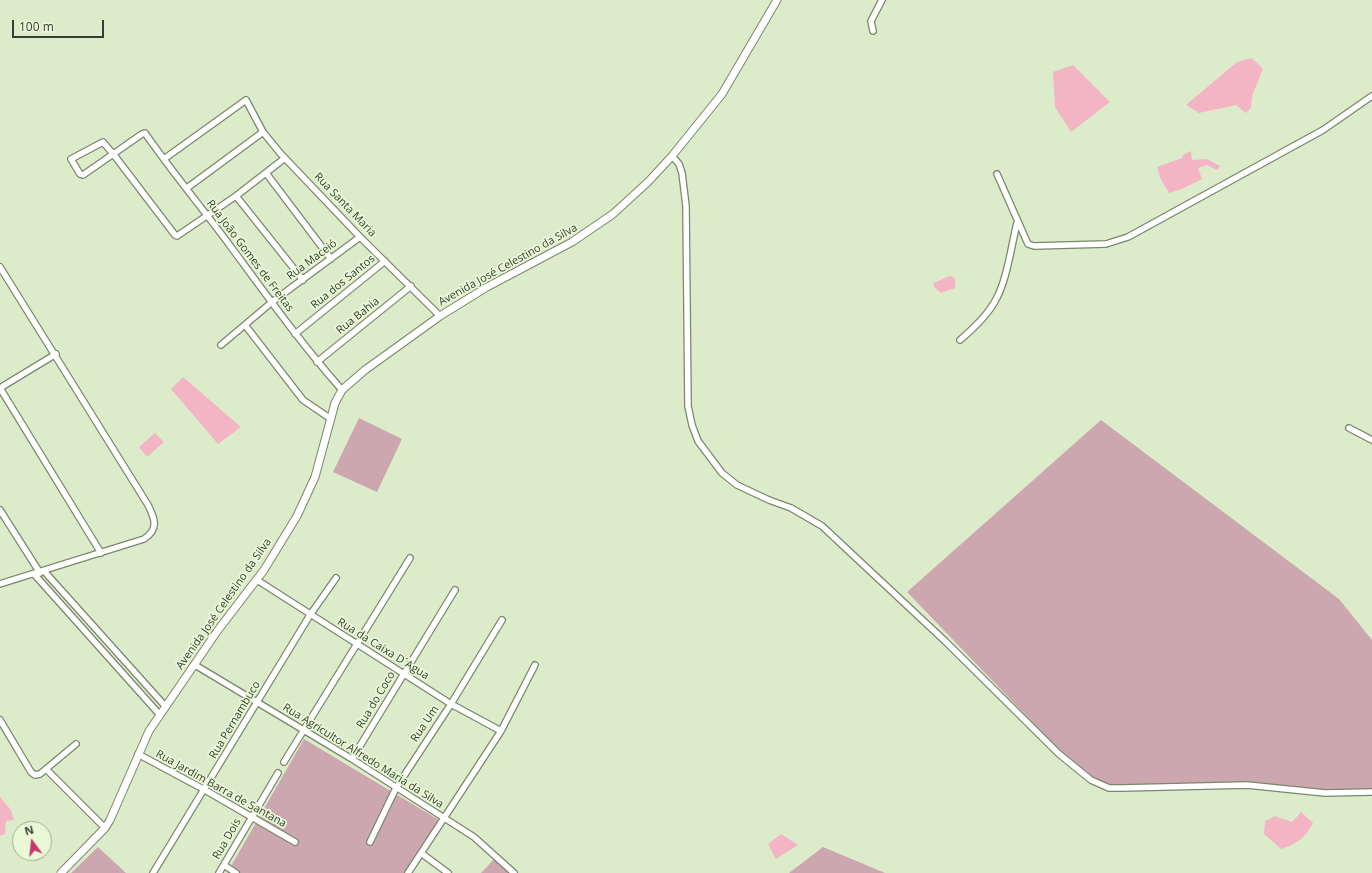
<!DOCTYPE html>
<meta charset="utf-8">
<style>
body{margin:0}
#map{position:relative;width:1372px;height:873px;overflow:hidden;background:#dceccb;font-family:"Open Sans",sans-serif}
canvas{display:block}
.north{position:absolute;left:12px;top:821px;width:40px;height:40px;box-sizing:border-box;background:#e9f9d8;border:1px solid #a2ae95;border-radius:50%;rotate:345deg;font-size:11px;font-weight:700;line-height:16px;text-align:center;color:#373d30}
.north::after{content:'';display:block;margin:auto;width:14px;height:18px;background:#c43769;clip-path:polygon(50% 0,100% 100%,50% 72%,0 100%)}
.scale{position:absolute;left:12px;top:20px;width:92px;height:18px;box-sizing:border-box;border:2px solid #373d30;border-top:0;padding-left:5px;font-size:12px;line-height:14px;white-space:nowrap;color:#373d30;-webkit-text-stroke:3px #e9f9d8;paint-order:stroke}
</style>
<div id="map">
<canvas width="1372" height="873"></canvas>
<div class="north">N</div>
<div class="scale">100 m</div>
</div>
<script>
const ctx = document.querySelector('canvas').getContext('2d');
ctx.lineJoin = 'round';
function fillPath(path, color) {
  ctx.fillStyle = color;
  ctx.fill(path, 'evenodd');
}
function trace(path, color, width, dash) {
  ctx.strokeStyle = color;
  ctx.lineWidth = width;
  ctx.lineCap = dash ? 'butt' : 'round';
  ctx.setLineDash(dash || []);
  ctx.stroke(path);
}
function drawText(font, color, halo, rows, align = 'center') {
  ctx.font = font + ' "Open Sans",sans-serif';
  ctx.lineWidth = 3.5;
  ctx.setLineDash([]);
  ctx.textBaseline = 'middle';
  ctx.strokeStyle = halo;
  ctx.fillStyle = color;
  for (const [text, x, y, turn = 0] of rows) {
    ctx.save();
    ctx.translate(x, y);
    ctx.rotate((+turn || 0) * Math.PI / 180);
    ctx.textAlign = isNaN(turn) ? turn : align;
    if (halo) ctx.strokeText(text, 0, 0);
    ctx.fillText(text, 0, 0);
    ctx.restore();
  }
}
fillPath(new Path2D(`
 M359 418 402 439 377 492 333 472Z
 M1101 420 1339 599 1372 640V792L1325 793 1257 782 1136 788 1109 785 1100 782 1090 777 1061 752 907 592Z
 M304 739 439 820 404 873H227Z
 M98 847 126 873H71Z
 M823 847 885 873H789Z
 M494 859 509 873H481Z`), '#cda7af');
fillPath(new Path2D(`
 M1252 58 1263 69 1252 96 1251 108 1246 113 1236 105 1199 113 1186 105 1237 62Z
 M1073 65 1110 102 1071 132 1055 107 1053 72Z
 M1191 151 1192 160 1207 159 1220 166 1217 170 1207 165 1198 168 1202 179 1182 189 1169 193 1161 180 1157 167 1182 158 1183 155Z
 M950 276 955 278V288L941 293 935 288 933 283Z
 M183 377 241 427 218 444 171 389Z
 M155 433 164 442 147 457 139 447Z
 M0 797 11 810 14 820 6 821 5 834 0 836Z
 M1301 812 1313 823C1305 838 1297 844 1281 849L1264 834 1265 821 1275 816 1292 822Z
 M781 834 798 845 776 859 768 844Z`), '#f3b5c4');
const minor = new Path2D(`
 M873 31 871 21 882 0
 M672 156 679 164 682 173 686 206 688 406 692 425 698 441 722 473 737 485 769 500 791 508 822 526 945 641 1059 754 1091 780 1109 788H1122L1247 785 1325 793 1372 792
 M285 158 236 196 177 236 175 235 114 155 103 142 71 159 80 174 83 175 142 134 145 133C172 172 203 209 231 247 267 296 302 345 342 390
 M164 159 246 100 263 132 280 153 360 237 440 316
 M266 173 331 259
 M997 174 1028 244 1034 246 1106 244 1128 237 1323 130 1372 96
 M187 188 263 132
 M236 196 303 280
 M0 267 148 505C155 519 159 529 144 539L0 584
 M245 325 303 400 331 419
 M295 334 385 261
 M960 340C973 329 985 318 994 303 1007 282 1011 247 1017 223
 M221 345 272 302 360 237
 M317 362 411 286
 M0 388 101 553
 M0 388 56 354
 M1349 428 1372 440
 M0 510 40 573
 M44 571 166 707
 M34 574 160 715
 M257 580 451 704 501 731
 M195 665 352 759 474 837 514 873
 M0 720 31 772 35 775 40 774 76 744
 M138 754 205 790 295 842
 M352 759 455 590
 M284 762 410 558
 M46 769 105 828
 M370 842 396 788 451 704 502 620
 M421 853 448 873
 M224 865 236 873
 M153 873 310 615 336 578
 M219 873 278 773
 M408 873 501 731 535 665`);
const tertiary = new Path2D(`
 M61 873 105 828 110 820 149 731 218 630 264 570 297 516 315 477 335 403 342 390 365 370 440 316 487 287 572 242 613 214 648 182 672 156 722 94 777 0`);
trace(minor, '#79876a', 8);
trace(tertiary, '#79876a', 9);
trace(minor, '#fff', 5.5);
trace(tertiary, '#fff', 7);
drawText('11px', '#373d30', '#e9f9d8', [
 ["Rua Santa Maria",345,205,46],
 ["Rua João Gomes de Freitas",250,256,53],
 ["Rua Maceió",312,260,-37],
 ["Avenida José Celestino da Silva",508,265,-29],
 ["Rua dos Santos",343,282,-39],
 ["Rua Bahia",358,316,-39],
 ["Avenida José Celestino da Silva",224,604,-55],
 ["Rua da Caixa D´Agua",383,649,32],
 ["Rua do Coco",376,700,-59],
 ["Rua Pernambuco",235,720,-59],
 ["Rua Um",425,724,-56],
 ["Rua Agricultor Alfredo Maria da Silva",363,756,32],
 ["Rua Jardim Barra de Santana",221,789,29],
 ["Rua Dois",227,839,-60]
]);
</script>
